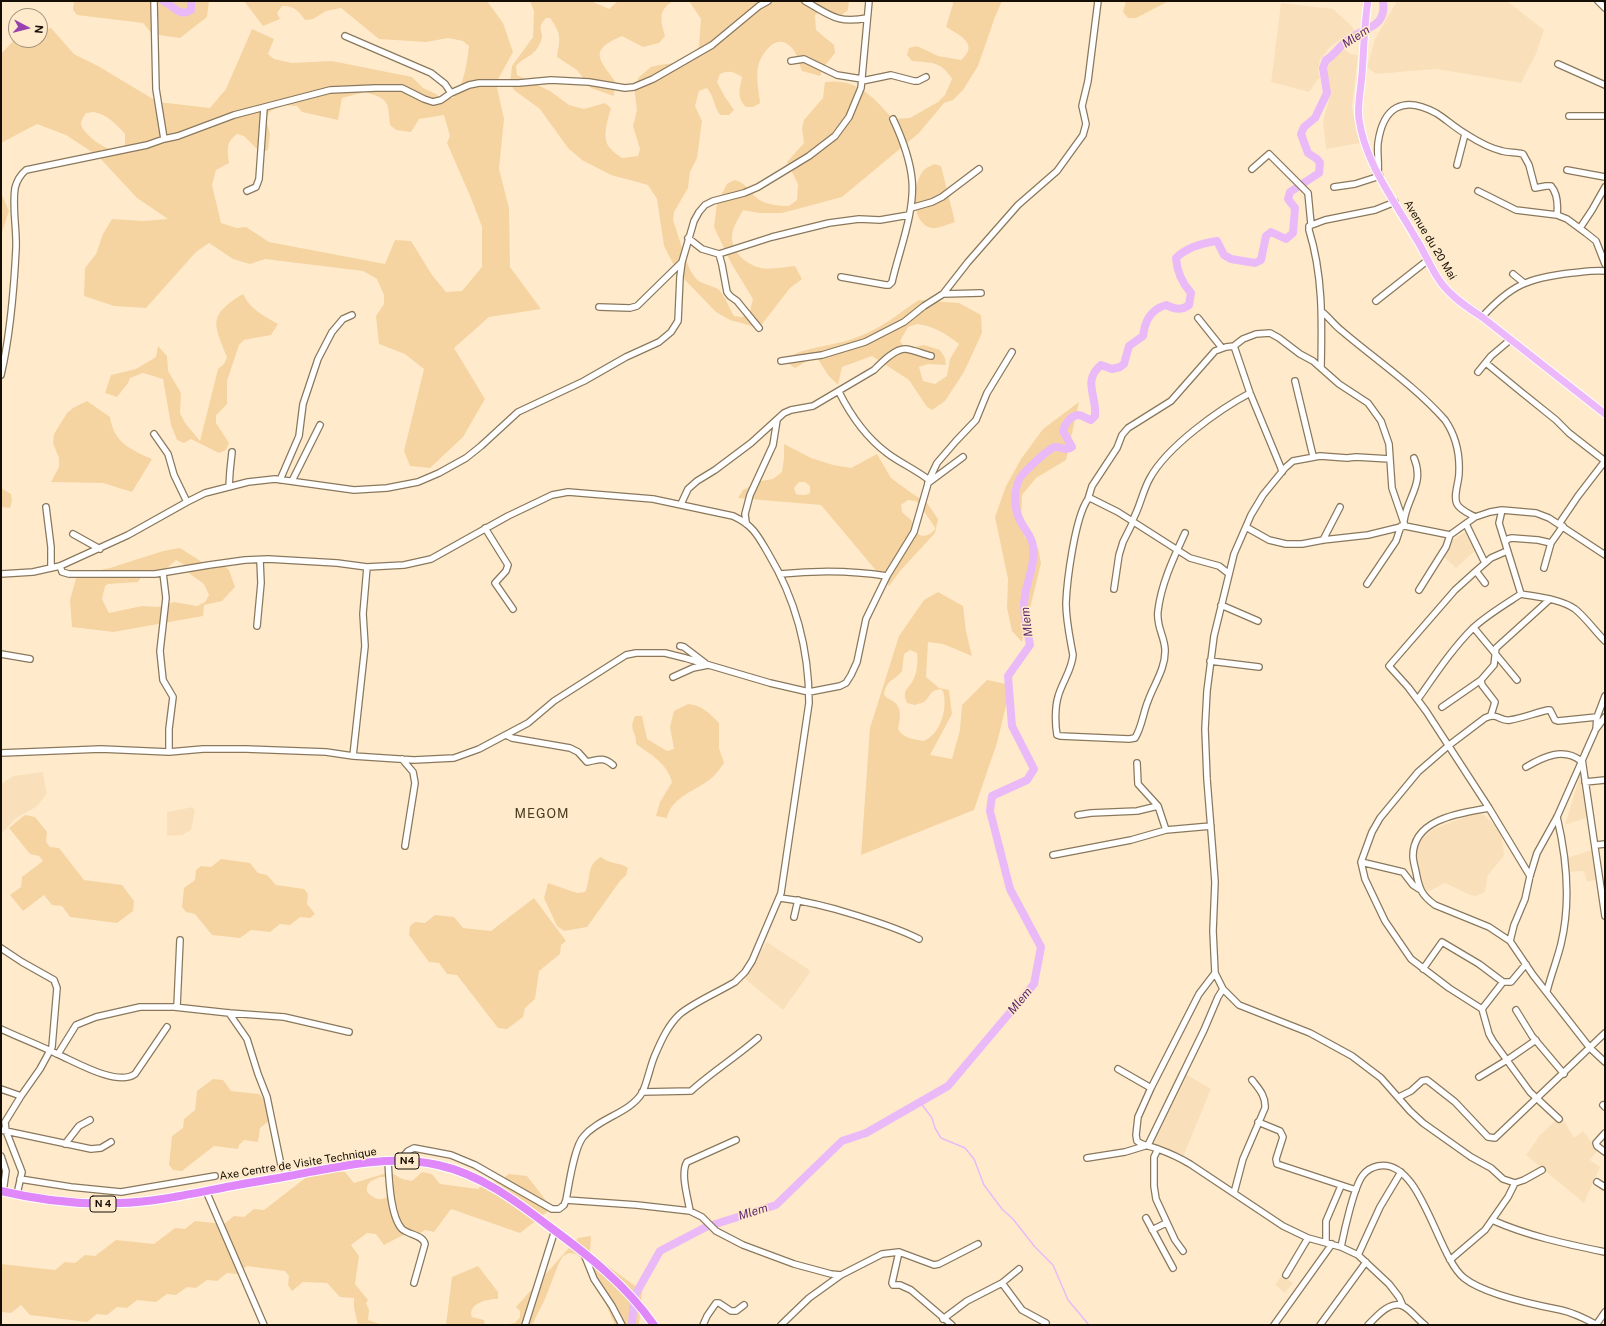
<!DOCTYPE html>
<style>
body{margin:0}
#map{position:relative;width:1606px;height:1326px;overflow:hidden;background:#ffebcc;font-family:"Public Sans",sans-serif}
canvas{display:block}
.frame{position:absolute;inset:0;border:2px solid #150e04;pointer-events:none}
.north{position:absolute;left:8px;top:8px;width:40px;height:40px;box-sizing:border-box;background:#ffebcc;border:1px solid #a1937c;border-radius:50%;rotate:97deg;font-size:11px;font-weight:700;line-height:16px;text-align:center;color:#150e04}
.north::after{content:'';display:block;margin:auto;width:14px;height:18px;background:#9842af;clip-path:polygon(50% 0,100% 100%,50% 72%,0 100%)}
</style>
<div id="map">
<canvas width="1606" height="1326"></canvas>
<div class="frame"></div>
<div class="north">N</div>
</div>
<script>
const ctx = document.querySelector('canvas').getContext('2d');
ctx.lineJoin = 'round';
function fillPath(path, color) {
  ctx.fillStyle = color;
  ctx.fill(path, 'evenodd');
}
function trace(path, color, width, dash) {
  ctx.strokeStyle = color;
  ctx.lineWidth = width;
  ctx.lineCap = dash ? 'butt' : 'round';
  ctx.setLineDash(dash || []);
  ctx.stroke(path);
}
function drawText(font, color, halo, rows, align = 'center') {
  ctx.font = font + ' "Public Sans",sans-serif';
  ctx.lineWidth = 3;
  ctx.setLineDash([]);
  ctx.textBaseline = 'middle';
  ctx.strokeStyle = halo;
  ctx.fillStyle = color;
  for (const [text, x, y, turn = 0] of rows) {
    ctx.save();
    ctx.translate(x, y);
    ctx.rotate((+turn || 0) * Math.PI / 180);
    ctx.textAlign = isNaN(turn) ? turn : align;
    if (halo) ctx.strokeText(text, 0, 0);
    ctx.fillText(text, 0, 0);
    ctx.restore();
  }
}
fillPath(new Path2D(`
 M1397 1H1507L1544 30 1536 54 1521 83 1436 69 1376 74 1367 67 1375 39Z
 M1281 3 1333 9 1352 26 1355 32 1345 36 1330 47 1320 60 1318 71 1320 77 1309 92 1271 82Z
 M1342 48 1351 54 1358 55 1352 107 1356 128 1361 143 1326 149 1323 121 1329 100 1327 71 1330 61Z
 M1465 532 1476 550 1456 568 1443 556 1450 541Z
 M43 772 47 794 36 807 16 818 1 834V784L13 776Z
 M1581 772 1588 817 1565 825Z
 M193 807 195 812 191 830 182 835 167 836V812Z
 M1476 813 1484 815 1500 831 1503 845 1504 856 1488 875 1485 892 1476 896 1470 895 1445 883 1430 891 1424 890 1419 881 1416 866V844L1433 829Z
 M1592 850 1598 879 1587 882 1584 871 1567 872 1566 858Z
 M767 942 811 971 783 1010 744 978Z
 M1179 1070 1211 1089 1183 1157 1165 1150 1147 1138Z
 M1563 1119 1574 1138 1583 1131 1598 1150 1590 1160 1600 1167 1584 1203 1526 1155 1540 1135 1556 1120Z
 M1282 1275 1293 1283 1285 1293 1275 1285Z`), '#f9e0bb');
fillPath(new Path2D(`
 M74 1H209L207 17 180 38 152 34 143 23 77 15 73 10Z
 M244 1H487L503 23 513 52 496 83 504 119 499 169 509 208 510 267 541 309 489 317 454 348 485 399 463 437 430 468 410 466 404 451 424 369 405 354 379 344 376 316 384 304V295L377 279 363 271 265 259 250 264 233 259 209 243 196 252 146 308 114 306 84 296 85 268 96 254 103 234 112 219 143 221 168 219 137 198 98 156 66 135 37 124 1 143V54L15 39 40 40V31L51 28 74 54 98 66 158 102 210 108 226 89 252 29 274 39 268 54 274 59 292 63 332 61 412 77 423 88 436 94 441 100 445 98H453C464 84 467 64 469 46L463 41 448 38 426 42 379 39 341 8 326 11 313 19 305 20C298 10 294 6 282 6L277 13 280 19 263 26ZM365 92C389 99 388 101 390 125L396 130 411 132 419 119 444 115 450 136 447 143 471 198 482 227V267L462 291 446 292 432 275 411 241 395 240 385 264 269 242 246 227 237 228 221 223 212 185 216 170 229 163C228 150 225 143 237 134L244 136 261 153 268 150 270 134 266 119 269 112 282 105 297 106 302 112 338 120 342 98ZM94 112C108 115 116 124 125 134V145C120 149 113 151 107 148 99 145 82 132 81 124 81 120 84 116 86 113Z
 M530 1H591L609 9 618 1H673C657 11 661 21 665 36L659 43 643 47 622 36C590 50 597 57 615 81L614 96 591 88 577 70 557 57C560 37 562 35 550 18H546C535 30 545 31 541 41 534 58 526 55 516 66L517 75 550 91 569 105 584 109 605 103 611 108C608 120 601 138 610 148 613 152 618 155 622 158L638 156 640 149 633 126 637 110 634 87 639 77 651 67 659 65 682 62 695 54 699 46 701 19 689 1H849L848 10 842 15 822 11 815 15 816 30 834 45 835 53 823 68 820 76 802 71C799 64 797 53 792 48 778 32 764 50 759 63 755 76 759 91 760 103L753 107H746C736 97 740 89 742 77 734 72 729 70 720 74L717 82 725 97 734 110 729 115H720C714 107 714 96 707 88L699 91 695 106 702 121 697 158 690 172 688 188 674 212 673 220C678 233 686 266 694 276 700 285 710 284 718 289 723 292 730 309 734 316L742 317 749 315 753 299 731 263 714 227 717 203 727 184 734 180C746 182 749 192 758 199 767 205 779 206 789 206L797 200 798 184 787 162 804 143 802 128 804 120 823 98 825 82C858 78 873 97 893 119L910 118 938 102 945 95 952 79C941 61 932 63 912 61L907 55 909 48 917 46 938 56 961 60C980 44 959 35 946 27L953 4 952 1H1002L995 17 978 66 963 90 953 100 944 103 919 133 842 197 782 213H759L743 210C739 218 733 226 732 236 731 252 747 265 761 268 770 270 785 267 795 266L802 279 790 288 759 328 730 320 716 312 684 279 680 277 664 246 657 199 648 185 611 175 582 160 568 148 540 109 514 90 510 83 512 66 533 37 534 11Z
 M1126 1H1169L1136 18H1128L1123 12Z
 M934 164 941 166 955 222C949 224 937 229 931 228 909 222 912 181 925 169 927 167 931 166 934 164Z
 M1 193 9 211 1 235Z
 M243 294C250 309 264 316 278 324L271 335 244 340 239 345 227 381V404L216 415V423L229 443 226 450 219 453 191 439 184 443 177 440 171 425 163 379 143 373 130 378 128 383 117 397 105 393 111 375 136 369 156 357 158 346 167 356 168 371 181 393 180 413 185 423 200 441 218 369 224 364 227 357C213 323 208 315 243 294Z
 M919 300 959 303 981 315 982 333 964 372 945 401 932 410 927 407 909 380 872 356 842 367 838 385 828 375 816 356 795 368 783 360 781 361C802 347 829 347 852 339 864 335 878 328 889 321 899 314 908 307 919 300ZM917 324C934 326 946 334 959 344L950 359 947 376 935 384 923 381 919 367 928 364 946 365 945 358 940 350 924 345 906 349 900 341 908 327Z
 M87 401 110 417C114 443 130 449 152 459L132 492 103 483 51 482 59 467V458L53 443 54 434 67 413 73 408Z
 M1079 402 1066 460 1036 478 1022 495 1021 522 1025 538 1038 548 1041 563 1022 642 1012 631 1007 608 1008 579 995 517 1006 486 1021 459 1043 429Z
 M784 444 811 458 833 465 851 468 877 454 891 478 910 492 927 503 938 519 935 533 901 570 889 586 821 505 738 498 743 490 761 481 773 479 782 472 784 458ZM799 482H805L810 486V493C806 496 801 495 796 494L794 488ZM908 500 916 501 919 504 934 526 935 529C930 536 920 539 916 531 914 528 913 524 912 521 909 518 905 515 902 512L901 505Z
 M1 488 11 494 12 500 10 508 1 507Z
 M180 548 202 562 221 563 229 570 235 587 222 601 204 605 203 616 113 632 72 627 70 600 77 575 110 568 163 551ZM176 560 183 564 190 574 204 584 209 595 205 602 197 606 174 602 158 607 142 606 109 613 102 599 105 586 108 584 138 582 141 577 152 578 158 576Z
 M938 592 963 606 966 631 972 656 943 644 928 642 926 677 939 688 949 690 952 714 930 755 952 759 960 730 962 705 987 680 1011 685 997 743 974 810 861 855 870 728 899 636 924 600ZM910 650 917 653C918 660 917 672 914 678 909 690 901 689 907 703L915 705C918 703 921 704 924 702 931 697 928 691 940 689L943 691C948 707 941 735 923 741 913 739 903 738 898 729 900 718 903 706 891 700 888 698 886 698 884 694 888 677 894 682 902 671L904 654Z
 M688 704C702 705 709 713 719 723V748L724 763C721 768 717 772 714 776 699 790 671 796 667 818L656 816 660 802 672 782C667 763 651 755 636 744 637 731 628 731 635 716H642L647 739 667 751 674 749 670 727 674 711Z
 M25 815 35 817 47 832 46 842 50 847 59 848 84 880 122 885 134 901 133 911 117 923 70 917 62 906 52 905 44 895 23 911 10 895 21 887 22 877 43 861 39 856 30 854 9 828Z
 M601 857C609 864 619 862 628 868L626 875 620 881 587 927 564 931 557 926 544 898 548 883 577 893 585 892C592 878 585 866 601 857Z
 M221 859 250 863 258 873 267 875 276 885 304 889 308 894 307 904 315 914 310 918 300 917 290 925 280 924 270 932 251 930 240 938 212 935 195 914 186 912 182 907 184 888 195 880 196 870 201 866 211 867Z
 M534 898 566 941 561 945 560 954 539 971 535 999 525 1008 523 1017 507 1029 498 1028 457 975 447 974 439 963 429 962 409 935 410 926 415 922 425 923 435 915 454 917 463 928 491 931Z
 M213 1079 223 1080 231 1091 259 1094 272 1110 270 1120 260 1128 258 1142 244 1140 239 1145 238 1149 214 1146 182 1171 173 1170 169 1165 172 1136 183 1128 184 1119 195 1110 197 1091Z
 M317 1169 345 1172 354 1183 390 1172 402 1179 412 1181 422 1172 432 1174 440 1184 478 1189 488 1181 498 1182 509 1174 527 1176 548 1203 547 1212 520 1233 451 1209 434 1232 425 1230 419 1234H405L384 1245 376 1234 367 1233 351 1245 359 1256 355 1284 368 1300 366 1303 369 1310 368 1320 383 1325H358L354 1308V1298L340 1297 327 1283 303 1282 292 1291 288 1285 289 1276 285 1271 247 1266 237 1274 227 1273 217 1281 207 1280 196 1288 187 1287 176 1295 167 1294 156 1302 137 1300 127 1308 117 1307 107 1315 97 1314 87 1322 30 1315 21 1305 11 1313 1 1312V1264L55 1270 65 1262 75 1263 85 1255 95 1256 116 1240 154 1244 175 1228 185 1229 195 1221 224 1224 234 1216 244 1217 254 1209 264 1210ZM380 1177H391L394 1180C393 1198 381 1206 367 1192 366 1182 371 1181 380 1177Z
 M591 1236 590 1253 642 1291 639 1325H615L603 1298 589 1274 582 1259 576 1254 569 1253 563 1256 559 1263 545 1299 532 1325H503L515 1323 520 1317V1311L516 1307 578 1238Z
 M478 1266 498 1292V1299C488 1298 467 1304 472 1317L484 1320 485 1325H446L452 1277Z`), '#f5d4a2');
trace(new Path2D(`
 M920 1102 932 1118 935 1128 941 1138 965 1148 974 1159 984 1185 1002 1209 1013 1219 1035 1247 1053 1265 1068 1300 1089 1325`), '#e9baf7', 1.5);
trace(new Path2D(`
 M163 1C174 5 179 18 191 10V1
 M632 1325 634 1297 660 1251 706 1227 776 1205 842 1141 866 1133 948 1086 1034 984 1041 947 1010 889 990 811 992 796 1027 780 1034 769 1012 726 1008 676 1030 645C1028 633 1024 618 1024 606 1024 585 1036 567 1033 546 1032 537 1026 531 1022 524 1014 511 1013 494 1019 480 1021 474 1049 448 1055 447 1061 446 1066 452 1072 447L1063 431C1065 424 1070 416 1078 415 1082 415 1087 419 1091 420L1095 416C1097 395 1082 381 1101 365L1112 369 1120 367 1124 364 1129 346 1143 336C1145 321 1150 310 1166 305 1175 309 1181 311 1189 305L1191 293C1182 283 1177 272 1176 258 1187 247 1203 243 1217 241L1224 255 1231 259 1255 263 1261 260 1266 236 1271 232 1286 239 1293 233 1295 208 1288 199 1290 192 1319 173 1320 163 1317 159 1308 153 1301 134 1304 127 1315 118 1327 93 1323 68 1326 60C1335 55 1340 45 1349 39 1365 27 1387 28 1383 1`), '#e9baf7', 8);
const minor = new Path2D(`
 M154 1 156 89 164 139
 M805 1C830 15 837 24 867 18
 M1598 1 1605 8
 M345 36 431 73 445 84 451 93
 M791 61 804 59 837 75 862 79
 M1558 64 1605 85
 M862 81 891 75 914 81H918L926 77
 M1569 116H1605
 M1457 165 1465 134
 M1252 169 1269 154 1308 193 1311 224
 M1567 170 1605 177
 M1378 174C1379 163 1377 153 1378 143 1383 107 1403 95 1436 113 1446 119 1455 128 1466 134 1477 141 1489 148 1502 151 1509 153 1516 152 1523 154L1529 165 1535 188 1546 186H1551C1558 194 1558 205 1557 215
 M1334 187 1355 184 1380 176
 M247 191 256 187 259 179 264 108
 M1478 191 1516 210 1557 215 1567 219 1586 233 1596 241 1605 264
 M911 208 932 202 942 197 979 169
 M1580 228 1592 210 1605 187
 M688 238 702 249 719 254 772 237 829 223 859 219 880 220 909 215
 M719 254 722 265 727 292 730 296 737 301 759 328
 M1513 274 1524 283
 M841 277 886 285H889L892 282C899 251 915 212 912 180 910 159 902 138 893 119
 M943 294 981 293
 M1376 301 1428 260
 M599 307 630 308 637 306 682 262
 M1322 312C1329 317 1334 325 1342 331 1376 360 1415 386 1445 420 1456 436 1460 453 1459 473 1459 482 1453 496 1457 504 1460 510 1470 514 1475 517
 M1482 317C1511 285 1528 278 1571 273 1582 272 1594 270 1605 271
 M1198 318 1222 348
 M1234 346 1250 393 1281 468 1282 472
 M781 361 822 355 865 342 904 322 924 306 943 294 968 262 1018 205 1057 171 1083 135 1086 124 1082 106 1088 81 1098 1
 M1486 363 1520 391 1556 420 1569 433 1605 461
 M1321 368C1322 320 1323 275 1309 230V226L1325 220 1375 210 1395 202
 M1478 372 1491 356 1510 340
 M1 375C10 336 14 289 16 249 17 229 12 208 15 188 17 180 20 175 26 170L147 145 164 139 178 136 234 115 330 90 376 88H402L424 99 433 102 441 100 451 93 469 85 479 83H519L551 80 589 82 625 88 634 87 653 79 712 45 759 6 768 1
 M1295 381 1313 456
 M839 392C850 414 867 438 887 453 900 463 915 469 929 480
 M154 434 168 454 174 475 187 502
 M1390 459 1356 457 1347 458 1320 456 1293 461 1285 468 1263 495 1251 515 1234 554 1214 636 1207 691 1205 729 1207 779 1213 855 1215 882 1213 931 1215 973 1223 989 1239 1005 1310 1033 1352 1056 1381 1078 1410 1111 1423 1123 1471 1157 1491 1168 1503 1179 1515 1183 1524 1180 1542 1170
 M280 480 299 436 303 404 318 359 332 332 343 319 352 315
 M292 481 320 425
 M928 483 963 457
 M229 487 230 471 232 452
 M1088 499 1092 486 1117 448 1122 435 1128 428 1171 401 1215 351 1226 347 1234 346 1243 339 1256 334 1270 333 1279 338 1300 354 1313 361 1339 384 1368 403 1381 421 1389 444 1392 488 1405 526
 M681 504 688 489 697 481 715 470 751 443 784 413 791 410 813 406 874 370C881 363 895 348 906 349 914 350 923 354 931 356
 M46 507 51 547V568
 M1502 510 1499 523 1521 594
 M1132 521C1140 508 1142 492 1150 478 1167 447 1218 410 1250 393
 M1404 521C1407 497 1425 484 1414 458
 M746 522 745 514 750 495 773 445 777 420
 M1466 524 1485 563
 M1559 524 1578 496 1605 461
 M1246 527 1269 540 1286 544H1302L1323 540 1368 535 1405 526 1450 535 1475 517 1490 512 1502 510 1536 513 1549 518 1605 555
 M485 528 508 565 506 571 495 583 513 609
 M1185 533C1174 557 1161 584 1158 611 1156 626 1164 635 1165 649 1166 668 1154 684 1148 701 1143 713 1142 727 1135 738L1129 739 1060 736 1057 735C1055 724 1055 707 1058 697 1062 682 1072 670 1073 655 1070 638 1066 621 1066 603 1067 580 1075 517 1088 499L1090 498 1118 512 1190 558 1219 566 1228 573
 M73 534 100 549
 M1323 540 1340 507
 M1505 542 1508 539 1512 538 1538 540 1551 543
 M60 566 62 572 69 574H155L209 565 245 560 268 559 337 563 367 567 404 565 431 559 508 516 552 495 568 492 653 499 733 516C753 525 758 536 768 553 795 598 809 650 809 703L781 893 752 961 745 972 735 982C720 991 693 1003 680 1014 668 1025 661 1041 655 1055 650 1066 647 1084 642 1093 630 1113 599 1118 584 1136 574 1146 569 1185 566 1200L564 1205 559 1209H552L475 1165 451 1155 414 1148 408 1151 400 1160
 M1544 568 1551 543 1563 526
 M1476 571 1455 590 1389 666 1408 687 1426 711 1489 808
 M163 573 166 598 160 651 163 680 173 697 169 729V752
 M1 574 33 572 60 566 128 535 187 502 205 493 248 482 275 479 354 490 387 488 418 482 439 473 466 458 481 446 518 412 584 381 626 357 659 342 671 332 678 321 680 277 682 262 694 221 699 212 705 205 713 201 744 193 758 187 809 156 835 136 849 117 861 88 869 1
 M780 574C818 570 850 570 887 576
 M1485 583 1476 571 1491 558 1507 551
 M1367 584 1396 541 1401 526
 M1114 589 1119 555 1123 542 1133 522
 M1419 590 1446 547 1450 535
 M1221 605 1258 621
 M257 626 261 583 260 560
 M1474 628 1517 680
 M680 646 684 647 705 663
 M1 654 30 659
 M1210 661 1259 667
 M673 677 693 668 708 665
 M1418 699C1435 675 1452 649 1473 628 1487 615 1504 605 1521 594 1538 597 1561 599 1575 609 1586 618 1595 631 1605 641
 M1442 707 1481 680
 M1491 715 1495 702 1482 685 1481 680 1494 665 1496 648 1549 600
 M1597 717 1605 696
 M1605 717 1596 729 1557 817 1537 853 1530 876 1525 899 1514 925 1510 941 1533 975 1590 1048 1605 1062
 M506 735 512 738 570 748 578 752 587 762C598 760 603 756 613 765
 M1 753 101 749 169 752 203 749H246L326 752 353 756 414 760 454 758 479 749 528 723 554 701 626 655 636 653H665L685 658 770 683 809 692 840 686 846 683 851 675 857 662 866 619 887 576 914 532 929 480 937 463 956 441 976 420 987 393 1012 352
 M353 756 365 646 363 614 367 567
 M402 759 413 772 415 783 405 846
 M1582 759 1605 916
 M1137 763 1138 784 1158 806 1166 830
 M1526 767C1543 757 1563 747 1581 761
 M1585 782 1605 780
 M1078 815 1091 813 1137 811 1158 806
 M1596 845 1605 844
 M1053 855 1131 840 1166 830 1211 826
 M1361 862 1403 872 1413 885 1419 889
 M780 898C806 901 830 907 855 915 877 922 898 928 919 939
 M794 917 798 900
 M1510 941 1489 927 1435 905C1421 895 1419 888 1416 872 1415 867 1413 861 1413 856 1413 818 1462 813 1489 808L1530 876
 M1 948 22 962 54 980 57 988 52 1047 40 1069 21 1096 5 1122 6 1131 22 1172 17 1194
 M1423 969 1442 942 1479 964 1503 982H1511L1526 964
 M1215 973 1199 994 1151 1088 1138 1117 1136 1135 1137 1141C1143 1146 1151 1146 1158 1149 1169 1153 1180 1158 1190 1164L1283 1226 1308 1238 1341 1247 1358 1255 1389 1284 1399 1297 1403 1306
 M1547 991C1551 975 1557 960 1561 944 1571 902 1567 859 1557 817
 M177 1007 180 940
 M1482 1009 1503 982
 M1516 1010 1532 1036 1564 1074
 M229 1013 247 1039 258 1074 267 1097 281 1165 290 1176
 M1 1029C20 1038 39 1045 57 1054 74 1061 117 1087 135 1074L167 1027
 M58 1054 76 1025 96 1017 140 1007H174L229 1013 284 1017 349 1032
 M1118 1069 1151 1088
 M1479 1077 1507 1060 1536 1040
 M1 1089 21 1096
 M642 1092 691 1091C712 1072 736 1057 758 1038
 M1399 1097 1411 1091 1422 1081 1427 1080 1455 1102 1488 1137 1495 1138 1605 1033
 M1603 1105 1605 1107
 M1559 1119 1530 1092 1493 1041 1489 1034 1482 1009 1449 988 1411 959 1385 921 1365 879 1361 862 1372 832 1380 818 1418 772 1448 746 1485 718C1498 712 1500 722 1510 720 1522 718 1535 713 1548 710H1550L1555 720 1558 721 1597 717 1596 729
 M1258 1122 1280 1131 1283 1137 1276 1159 1277 1164 1356 1190
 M1 1130 91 1149 101 1148 111 1142
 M1605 1133 1596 1143 1597 1146 1605 1152
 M65 1144 79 1126 90 1120
 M1158 1149 1154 1157V1186L1156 1199 1175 1240 1183 1251
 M1 1156 6 1171 3 1192
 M1087 1158 1125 1152 1148 1145 1204 1030 1218 997 1223 989
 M388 1161C389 1178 390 1216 402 1229 409 1235 423 1235 425 1244L414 1283
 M20 1179 71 1187 121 1192 215 1176
 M1597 1182 1605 1187
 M206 1191 264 1325
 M1234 1193 1243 1159 1265 1108C1266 1096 1259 1089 1252 1080
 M566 1200 637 1205 690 1211 702 1217 716 1231 743 1245 794 1264 831 1274 841 1275 882 1254 899 1252 934 1265 939 1264 978 1244
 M690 1211C688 1198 680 1173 687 1162L736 1140
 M1146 1218 1173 1268
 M1492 1220C1528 1236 1566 1244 1605 1252
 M1152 1230 1166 1223
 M1326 1242V1221L1341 1186
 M1341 1247C1344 1232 1354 1186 1363 1175 1367 1170 1373 1167 1378 1166 1421 1157 1437 1257 1464 1278 1484 1294 1535 1305 1561 1310 1574 1313 1586 1319 1597 1325
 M899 1252 892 1283 893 1285H900L911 1290 952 1325
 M584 1254 594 1279 612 1306 622 1325
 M1358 1255 1380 1207 1401 1172
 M1450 1260 1485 1230 1508 1197 1515 1183
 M1286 1275 1308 1238
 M1002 1283 1022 1310 1046 1323
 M943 1319 967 1301 1002 1283 1019 1269
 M525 1325 555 1230
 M703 1325 707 1316 716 1303H719L731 1311H736L744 1305
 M781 1325 809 1298 841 1275
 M1274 1325 1332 1244
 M1320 1325 1366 1262
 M1368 1325C1376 1317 1390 1300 1403 1306 1410 1309 1418 1320 1425 1325
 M1596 1325 1605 1312`);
const major = new Path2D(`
 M1368 1C1364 25 1364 49 1362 74 1361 89 1357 105 1359 119 1365 163 1394 200 1415 237 1425 252 1431 270 1442 284 1453 298 1468 308 1482 317L1605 414`);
const highway = new Path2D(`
 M1 1191C39 1200 80 1205 119 1203 157 1202 194 1193 232 1186 251 1182 270 1180 289 1176 338 1167 388 1154 438 1165 480 1174 516 1201 550 1227 588 1255 627 1286 654 1325`);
trace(minor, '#8a785d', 8);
trace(major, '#fff', 9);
trace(highway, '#fff', 10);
trace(minor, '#fff', 5.5);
trace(major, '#ecb8fb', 7);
trace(highway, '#e088f9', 8);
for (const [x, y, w] of [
 [407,1161,24],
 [103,1204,26]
]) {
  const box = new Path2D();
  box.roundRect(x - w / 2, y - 8, w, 16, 3);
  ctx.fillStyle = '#ffebcc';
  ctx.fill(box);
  trace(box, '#150e04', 1);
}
drawText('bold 10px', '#150e04', null, [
 ["N4",407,1161],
 ["N 4",103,1204]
]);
drawText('11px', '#150e04', '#ffebcc', [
 ["Avenue du 20 Mai",1430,240,59],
 ["Axe Centre de Visite Technique",298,1164,-9]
]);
drawText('italic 12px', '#612a70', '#ffebcc', [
 ["Mlem",1356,37,-33],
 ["Mlem",1027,622,-97],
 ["Mlem",1020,1001,-50],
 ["Mlem",753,1212,-17]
]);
ctx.letterSpacing = '1px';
drawText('13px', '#4c3c22', '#ffebcc', [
 ["MEGOM",542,814]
]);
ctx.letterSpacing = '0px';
</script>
